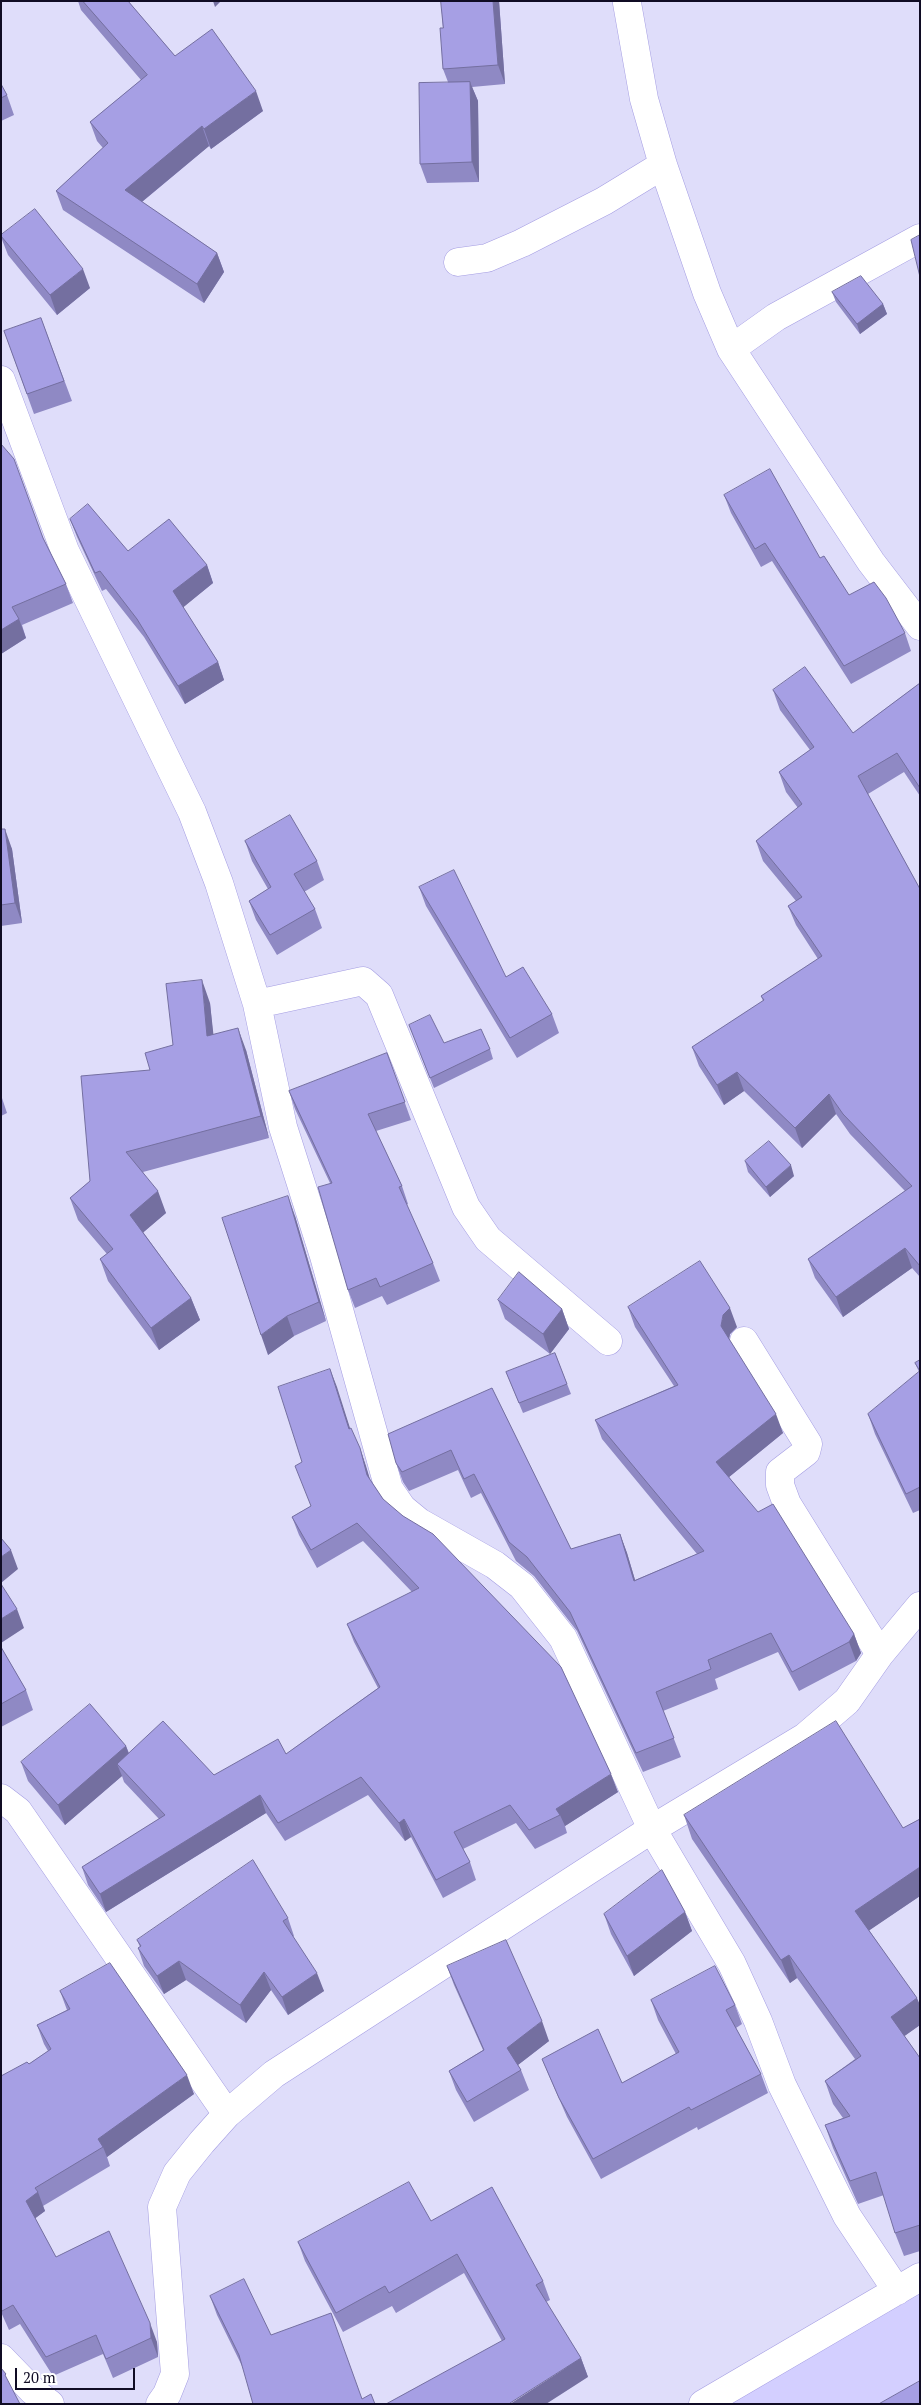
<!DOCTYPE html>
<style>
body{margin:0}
#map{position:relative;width:921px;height:2405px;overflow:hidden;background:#dfddfa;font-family:"PT Serif",serif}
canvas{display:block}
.frame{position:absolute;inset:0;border:2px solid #100c24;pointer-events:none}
.scale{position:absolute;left:15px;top:2368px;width:120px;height:22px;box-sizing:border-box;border:2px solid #100c24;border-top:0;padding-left:6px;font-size:15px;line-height:18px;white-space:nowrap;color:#100c24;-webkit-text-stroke:4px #fff;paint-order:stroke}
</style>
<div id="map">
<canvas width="921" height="2405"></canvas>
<div class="frame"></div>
<div class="scale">20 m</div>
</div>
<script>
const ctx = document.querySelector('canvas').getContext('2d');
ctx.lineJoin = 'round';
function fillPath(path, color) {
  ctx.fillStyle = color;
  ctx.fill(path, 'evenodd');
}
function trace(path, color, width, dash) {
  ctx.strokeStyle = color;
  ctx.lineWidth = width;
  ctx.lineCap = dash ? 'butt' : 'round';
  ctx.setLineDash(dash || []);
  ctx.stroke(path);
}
fillPath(new Path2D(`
 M920 2288V2404H722Z`), '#d3cfff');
const street = new Path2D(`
 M627 3 644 99 663 165 707 293 731 349 871 562 920 626
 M458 262 487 258 522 243 604 201 663 165
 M731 349 776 317 920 238
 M1 380 65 551 192 812 219 883 257 1004 283 1127 324 1256 389 1489 402 1508 419 1522 495 1565 522 1586 563 1638 652 1829 732 1964 758 2021 782 2085 847 2216 897 2291
 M257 1004 363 981 379 995 466 1207 488 1239 608 1341
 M744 1341 808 1444 806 1452 780 1472V1485L787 1504 880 1654
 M1 1798 18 1811 227 2114
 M1 2358 33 2391 50 2404
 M160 2404 167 2394 175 2374 162 2207 177 2173 202 2142 227 2114 274 2074 652 1829 805 1737 847 1701 880 1654 920 1606
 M703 2404 920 2277`);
trace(street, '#a49de2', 29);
trace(street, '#fff', 28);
fillPath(new Path2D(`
 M78 1H128L175 56 263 111 211 149 209 146 142 202 217 253 224 272 204 303 63 210 56 191 103 148 97 141 90 122 141 80 81 10Z
 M441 1H499L505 84 472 87 478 101 479 182 427 183 420 164 448 82 443 69V28Z
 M1 84 7 95 14 115 1 121Z
 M1 235 90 288 57 315 8 255 1 237Z
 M832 292 883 304 887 314 860 334 836 302Z
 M41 318 72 401 34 414 4 331Z
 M1 444 43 538 66 584 73 603 22 625 26 638 1 654Z
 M724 495 820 558 849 595 905 633 911 651 851 684 772 561 761 567 731 513Z
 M70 519 128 551 207 565 213 583 183 607 218 662 224 680 185 704 144 637 106 589 102 591 77 537Z
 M920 683V796L904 772 868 794 920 889V1277L912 1268 843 1317 815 1278 808 1259 905 1191 850 1134 836 1114 802 1148 744 1091 724 1105 699 1066 692 1047 763 1001 761 996 818 959 796 925 788 906 796 901 763 861 756 841 798 808 786 792 779 772 810 750 780 710 773 690 853 733Z
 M1 829 12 849 22 923 1 926Z
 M245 841 317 861 324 880 304 892 315 909 322 928 277 955 256 920 249 901 268 889 252 861Z
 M419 887 506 977 552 1014 559 1033 517 1058 426 906Z
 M210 1003 213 1035 246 1050 269 1138 143 1172 166 1213 143 1232 191 1298 200 1320 159 1350 108 1281 100 1259 107 1254 78 1220 70 1198 90 1181 150 1070 173 1045Z
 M409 1025 444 1043 490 1049 493 1059 434 1088Z
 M387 1053 411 1120 376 1131 402 1186 408 1204 406 1205 433 1263 440 1281 387 1305 382 1296 355 1308 348 1290 330 1183 295 1109 289 1091Z
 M1 1095 7 1113 1 1116Z
 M745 1161 794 1176 770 1197 748 1172Z
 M295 1216 326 1321 294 1336 268 1355Z
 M498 1300 562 1309 569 1329 550 1354 505 1319Z
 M628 1307 737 1327 730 1334 729 1339 783 1433 729 1477 854 1634 861 1653 856 1661 799 1691 778 1652 715 1679 718 1689 663 1711 681 1757 643 1772 577 1631 534 1576 516 1561 481 1493 471 1498 458 1470 409 1491 403 1482 396 1463 492 1388 571 1549 620 1534 627 1553 635 1580 697 1554 602 1439 595 1420 674 1386 635 1327Z
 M555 1353 571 1394 523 1413 506 1372Z
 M920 1360V1510L913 1513 875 1434 868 1414 919 1372 915 1363Z
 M330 1369 350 1429 360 1448 370 1480 383 1499 618 1792 565 1826 567 1833 535 1849 516 1823 463 1849 470 1862 476 1880 443 1898 411 1837 405 1841 368 1795 285 1841 266 1813 106 1912 88 1885 82 1867 159 1819 124 1782 122 1776 65 1825 28 1781 21 1762 126 1746 129 1753 214 1775 286 1754 378 1688 354 1642 347 1624 412 1592 363 1541 317 1568 299 1535 292 1517 311 1506 302 1462Z
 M1 1647 26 1690 33 1710 1 1727Z
 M684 1815 903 1828 920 1819V1896L869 1930 920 2005V2025L904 2036 920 2058V2251L904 2256 895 2233 884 2195 858 2204 833 2148 825 2125 843 2118 833 2104 825 2081 855 2059 797 1978 790 1983 692 1839Z
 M685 1912 692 1931 634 1976 611 1934 604 1914Z
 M288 1918 294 1936 293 1937 324 1991 288 2015 271 1990 246 2023 186 1980 164 1994 144 1966 138 1948 140 1947 137 1940Z
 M447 1966 549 2041 518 2065 521 2070 529 2090 474 2122 456 2090 449 2071 483 2050 454 1985Z
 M60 1991 194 2094 107 2157 110 2166 43 2206 45 2211 35 2218 56 2257 157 2342 158 2357 113 2378 103 2354 53 2376 20 2324 9 2330 1 2312V2076L29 2064 48 2051 44 2044 37 2025 67 2010Z
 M651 2000 735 2005 742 2024 736 2028 761 2074 768 2093 698 2130 697 2127 601 2179 567 2117 550 2078 542 2059 622 2083 676 2054 658 2020Z
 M431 2221 543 2281 550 2300 546 2302 581 2358 588 2377 502 2341 464 2273 396 2313 392 2306 343 2332 305 2261 298 2242Z
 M210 2296 271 2335 362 2399 375 2404 242 2366 217 2315Z`), '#8f89c4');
fillPath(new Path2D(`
 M213 1H221L215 7Z
 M493 1H499L505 84 498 65Z
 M470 82 478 101 479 182 472 162Z
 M256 91 263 111 211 149 204 129Z
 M202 126 209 146 132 210 125 190Z
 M217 253 224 272 204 303 197 284Z
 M83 269 90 288 57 315 50 295Z
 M883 304 887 314 860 334 857 324Z
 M207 565 213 583 180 610 173 591Z
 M19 619 26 638 1 654V630Z
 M218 662 224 680 185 704 178 686Z
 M5 829 12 849 22 923 15 903Z
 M202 980 210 1003 216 1058 207 1036Z
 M238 1028 246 1050 269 1138 261 1116Z
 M737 1072 744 1091 724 1105 717 1085Z
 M829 1094 836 1114 802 1148 795 1128Z
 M791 1165 794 1176 770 1197 766 1187Z
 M158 1191 166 1213 138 1237 130 1215Z
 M288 1196 295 1216 326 1321 319 1302Z
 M905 1248 912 1268 843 1317 836 1297Z
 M191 1298 200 1320 159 1350 151 1328Z
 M730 1308 737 1327 730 1334 728 1345 721 1326 723 1315Z
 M562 1309 569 1329 550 1354 543 1334Z
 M287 1316 294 1336 268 1355 261 1335Z
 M330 1369 337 1387 356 1447 349 1429Z
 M776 1414 783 1433 723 1482 716 1462Z
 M360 1448 366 1466 374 1493 367 1475Z
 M620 1534 627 1553 641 1600 634 1581Z
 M11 1550 18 1569 1 1583V1557Z
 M17 1609 24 1628 1 1643V1619Z
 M854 1634 861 1653 856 1661 849 1642Z
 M126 1746 133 1766 117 1764 122 1776 65 1825 58 1805Z
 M611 1774 618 1792 565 1826 560 1815 556 1809Z
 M260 1795 266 1813 106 1912 100 1894Z
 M404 1819 411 1837 405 1841 399 1823Z
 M920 1867V1896L864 1934 855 1911Z
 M685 1912 692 1931 634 1976 627 1956Z
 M789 1955 797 1978 790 1983 781 1960Z
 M179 1961 186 1980 164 1994 157 1976Z
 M264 1972 271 1990 246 2023 240 2005Z
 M317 1973 324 1991 288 2015 282 1997Z
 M917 1998 920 2005V2025L899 2040 891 2017Z
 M542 2021 549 2041 514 2068 507 2048Z
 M187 2075 194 2094 107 2157 103 2147 98 2139Z
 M38 2192 45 2211 33 2220 26 2201Z
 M150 2323 157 2342 158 2357 151 2338Z
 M581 2358 588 2377 546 2404H510Z`), '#746fa0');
const building = new Path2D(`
 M83 1H128L175 56 212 29 256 91 204 129 202 126 125 190 217 253 197 284 56 191 108 143 90 122 147 75Z
 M441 1H493L498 65 443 69 440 28H443Z
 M470 82 472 162 420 164 419 83Z
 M1 84 7 95 1 98Z
 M35 209 83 269 50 295 1 236V235Z
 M920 235V277L911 240Z
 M861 276 883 304 857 324 832 292Z
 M41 318 64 381 27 394 4 331Z
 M1 444 14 459 43 538 66 584 12 607 19 619 1 630Z
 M770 469 820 558 824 556 849 595 874 582 886 598 905 633 844 666 765 543 755 549 724 495Z
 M88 504 128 551 169 519 207 565 173 591 218 662 178 686 137 619 100 571 95 573 70 519Z
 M805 667 853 733 920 683V788L897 753 858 776 920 889V1266L905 1248 836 1297 808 1259 912 1186 843 1114 829 1094 795 1128 737 1072 717 1085 692 1047 764 1000 761 996 822 956 788 906 802 897 756 841 802 804 779 772 814 747 773 690Z
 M290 815 317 861 294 874 315 909 270 935 249 901 271 887 245 841Z
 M1 829H5L15 903 1 905Z
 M454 870 506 977 523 967 552 1014 510 1038 419 887Z
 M202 980 207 1036 238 1028 261 1116 126 1152 158 1191 130 1215 191 1298 151 1328 100 1259 113 1249 70 1198 90 1181 81 1076 150 1070 145 1053 173 1045 166 984Z
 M430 1015 444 1043 481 1029 490 1049 430 1078 409 1025Z
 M387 1053 405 1102 368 1114 402 1186 399 1187 433 1263 380 1287 376 1278 348 1290 318 1187 332 1183 289 1091Z
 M769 1141 791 1165 766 1187 745 1161Z
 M288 1196 319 1302 287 1316 261 1335 222 1218Z
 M700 1261 730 1308 723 1315 721 1326 776 1414 716 1462 758 1512 773 1504 854 1634 849 1642 792 1672 771 1633 708 1660 711 1669 656 1692 674 1738 636 1753 570 1612 527 1557 509 1542 474 1474 464 1479 451 1450 402 1472 396 1463 388 1434 492 1388 571 1549 620 1534 634 1581 704 1551 595 1420 678 1385 628 1307Z
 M519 1272 562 1309 543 1334 498 1300Z
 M555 1353 567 1384 519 1403 506 1372Z
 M920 1360V1371L915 1363Z
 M330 1369 349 1429 351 1428 360 1448 367 1475 383 1499 403 1516 433 1534 561 1667 611 1774 556 1809 560 1815 529 1830 510 1805 454 1832 470 1862 436 1880 404 1819 399 1823 361 1777 278 1823 260 1795 100 1894 82 1867 165 1815 117 1764 163 1721 214 1775 278 1739 286 1754 380 1687 347 1624 419 1588 357 1523 311 1550 292 1517 311 1506 295 1466 302 1462 278 1387Z
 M920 1371V1487L906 1494 868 1414Z
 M1 1538 11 1550 1 1557Z
 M1 1584 17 1609 1 1619Z
 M1 1647 26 1690 1 1704Z
 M90 1704 126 1746 58 1805 21 1762Z
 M836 1721 903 1828 920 1819V1867L855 1911 917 1998 891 2017 920 2058V2225L895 2233 876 2172 850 2181 825 2125 850 2116 825 2081 861 2056 789 1955 781 1960 684 1815Z
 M253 1860 288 1918 283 1921 317 1973 282 1997 264 1972 240 2005 179 1961 157 1976 138 1948 141 1946 137 1940Z
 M662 1870 685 1912 627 1956 604 1914Z
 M506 1940 542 2021 507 2048 521 2070 467 2102 449 2071 484 2050 447 1966Z
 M110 1963 187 2075 98 2139 103 2147 35 2188 38 2192 26 2201 56 2257 109 2231 150 2323 151 2338 106 2359 96 2335 46 2357 13 2305 2 2311 1 2309V2076L27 2062 29 2064 51 2049 37 2025 70 2009 60 1991Z
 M715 1966 735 2005 726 2010 761 2074 691 2110 689 2107 593 2159 559 2098 542 2059 598 2029 622 2083 679 2052 651 2000Z
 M409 2182 431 2221 492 2187 543 2281 536 2285 581 2358 510 2403V2404H386L505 2339 457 2254 389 2293 385 2286 336 2313 298 2242Z
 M244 2279 271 2335 331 2313 362 2399 371 2394 375 2404H253L239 2355 210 2296Z
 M1 2368 6 2374 5 2375 20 2404H1Z
 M920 2381V2404H879Z`);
fillPath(building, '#a69fe4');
trace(building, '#746fa0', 1);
</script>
